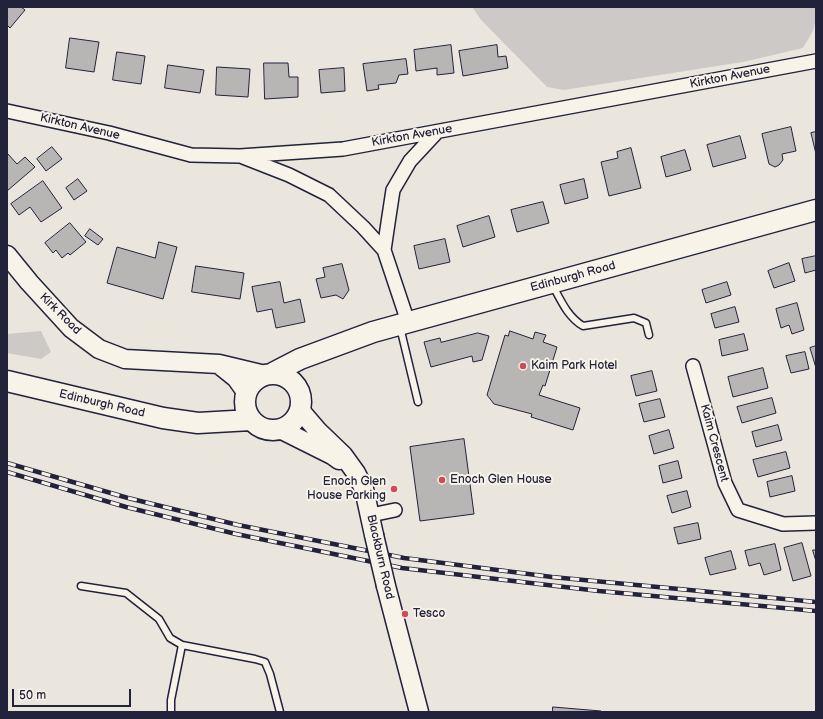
<!DOCTYPE html>
<style>
body{margin:0}
#map{position:relative;width:823px;height:719px;overflow:hidden;background:#eae6de;font-family:"Balsamiq Sans",sans-serif}
canvas{display:block}
.frame{position:absolute;inset:0;border:8px solid #22223b;pointer-events:none}
.scale{position:absolute;left:12px;top:689px;width:119px;height:18px;box-sizing:border-box;border:2px solid #22223b;border-top:0;padding-left:5px;font-size:12px;line-height:14px;white-space:nowrap;color:#22223b;-webkit-text-stroke:3px #f7f3e8;paint-order:stroke}
</style>
<div id="map">
<canvas width="823" height="719"></canvas>
<div class="frame"></div>
<div class="scale">50 m</div>
</div>
<script>
const ctx = document.querySelector('canvas').getContext('2d');
ctx.lineJoin = 'round';
function fillPath(path, color) {
  ctx.fillStyle = color;
  ctx.fill(path, 'evenodd');
}
function trace(path, color, width, dash) {
  ctx.strokeStyle = color;
  ctx.lineWidth = width;
  ctx.lineCap = dash ? 'butt' : 'round';
  ctx.setLineDash(dash || []);
  ctx.stroke(path);
}
function drawText(font, color, halo, rows, align = 'center') {
  ctx.font = font + ' "Balsamiq Sans",sans-serif';
  ctx.lineWidth = 4;
  ctx.setLineDash([]);
  ctx.textBaseline = 'middle';
  ctx.strokeStyle = halo;
  ctx.fillStyle = color;
  for (const [text, x, y, turn = 0] of rows) {
    ctx.save();
    ctx.translate(x, y);
    ctx.rotate((+turn || 0) * Math.PI / 180);
    ctx.textAlign = isNaN(turn) ? turn : align;
    if (halo) ctx.strokeText(text, 0, 0);
    ctx.fillText(text, 0, 0);
    ctx.restore();
  }
}
fillPath(new Path2D(`
 M472 7H816C816 28 814 30 803 48L743 62 564 90 547 87 482 21Z
 M41 331 51 352 41 359 7 353V334Z`), '#cdc9c6');
const building = new Path2D(`
 M7 7H21L25 10 10 28 7 25Z
 M70 38 99 42 94 72 66 68Z
 M451 45 454 73 437 75V68L416 71 414 50Z
 M497 45 498 57 506 56 508 68 463 76 459 51Z
 M117 52 145 56 141 84 113 80Z
 M406 59 408 74 399 75 396 83 378 85 379 89 367 91 363 64Z
 M264 63H288L289 77H298V97L265 99Z
 M168 65 204 70 200 93 165 88Z
 M217 67 250 69 248 97 216 95Z
 M344 68 345 91 321 93 319 70Z
 M791 127 796 151 782 154 783 160 779 165 775 167 769 164 762 134Z
 M816 132V154L811 133Z
 M740 136 746 158 713 167 707 145Z
 M52 147 62 159 46 171 37 159Z
 M631 148 641 188 609 196 601 162 618 158 617 152Z
 M685 150 691 170 666 177 661 157Z
 M7 153 17 164 25 157 35 167 7 191Z
 M78 179 87 191 74 200 66 188Z
 M584 179 588 198 565 204 560 185Z
 M43 181 62 208 41 222 30 207 19 215 11 204Z
 M543 202 549 223 517 232 511 210Z
 M489 216 495 237 463 247 457 226Z
 M70 223 86 242 70 255 68 253 62 258 56 250 53 253 45 243Z
 M90 229 103 239 98 245 85 236Z
 M445 239 450 262 419 269 414 246Z
 M159 242 177 247 163 299 107 283 117 247 155 258Z
 M816 256V270L805 273 802 259Z
 M789 263 795 281 774 288 768 271Z
 M342 264 349 290 343 299 336 295 321 298 316 279 325 277 323 268Z
 M196 266 244 273 240 299 192 292Z
 M280 282 284 303 300 299 305 322 276 328 272 309 257 312 252 287Z
 M727 282 731 295 706 303 702 290Z
 M797 303 804 330 792 334 789 325 781 328 776 309Z
 M735 307 739 322 715 328 711 314Z
 M510 331 533 339 535 332 546 335 543 342 557 347 545 386 543 385 539 395 580 408 573 430 531 417 532 414 494 404 487 395 505 335 508 336Z
 M478 333 489 336 482 360 473 362 472 356 431 367 424 342 440 338 441 342Z
 M744 334 748 350 722 356 719 340Z
 M816 346V368L810 348Z
 M805 352 809 369 791 373 786 356Z
 M763 368 768 388 733 397 728 377Z
 M652 371 657 391 636 396 631 376Z
 M772 398 776 413 742 423 737 407Z
 M660 399 665 417 644 422 639 404Z
 M778 425 782 440 756 447 752 432Z
 M669 430 674 448 654 454 649 436Z
 M464 439 474 514 420 521 410 447Z
 M786 452 790 468 758 477 753 460Z
 M678 461 682 478 663 483 659 466Z
 M792 476 795 491 770 497 767 482Z
 M687 491 691 507 672 513 667 496Z
 M698 523 701 539 678 544 674 528Z
 M802 543 811 576 793 581 784 548Z
 M775 544 781 570 764 575 760 563 749 566 745 551Z
 M813 550H816V561Z
 M731 551 736 569 710 575 705 558Z
 M553 707 601 711V712H553Z`);
fillPath(building, '#b8b6b5');
trace(building, '#22223b', 1);
const lane = new Path2D(`
 M553 286C561 301 568 317 583 326L634 318 646 323 649 335
 M400 327 418 402
 M81 586 126 593 159 619 170 638 182 645 255 659 265 662 270 674 280 712
 M171 712V700L182 645`);
const street = new Path2D(`
 M7 111 109 133 191 155 240 156 343 149 816 61
 M243 157 289 175 329 195 363 227 384 250
 M408 322 384 250 388 223 393 190 410 161 437 132
 M693 366 725 483 738 510 783 524 816 523
 M371 515 395 510`);
const secondary = new Path2D(`
 M7 255 29 282 71 328 99 349 125 359 219 364 265 375
 M221 366 236 378 246 392
 M300 410 318 431 343 455 356 473 364 489 374 535
 M280 429 332 455 339 460
 M386 586 419 712`);
const primary = new Path2D(`
 M273 373 300 359 373 332 816 210
 M245 402a28 28 0 1 1 56 0a28 28 0 1 1-56 0Z
 M7 381 163 418 198 423 251 420`);
trace(lane, '#22223b', 9);
trace(street, '#22223b', 16);
trace(secondary, '#22223b', 21);
trace(primary, '#22223b', 23);
trace(lane, '#f7f3e8', 6);
trace(street, '#f7f3e8', 13);
trace(secondary, '#f7f3e8', 18);
trace(primary, '#f7f3e8', 20);
const rail = new Path2D(`
 M7 463 128 498 238 525 404 558 552 577 816 602
 M7 472 126 507 236 534 402 568 599 591 816 611`);
trace(rail, '#22223b', 4.5);
trace(rail, '#f7f3e8', 3, [9]);
const secondaryBridge = new Path2D(`
 M374 535 386 586`);
trace(secondaryBridge, '#22223b', 21, []);
trace(secondaryBridge, '#f7f3e8', 18);
for (const [x, y, r, color] of [
 [523,366,4,"#d1495b"],
 [442,480,4,"#d1495b"],
 [394,489,4,"#d1495b"],
 [405,614,4,"#d1495b"]
]) {
  const dot = new Path2D();
  dot.arc(x, y, r, 0, 2 * Math.PI);
  ctx.fillStyle = color;
  ctx.fill(dot);
  trace(dot, '#f7f3e8', 1.5);
}
drawText('12px', '#22223b', '#f7f3e8', [
 ["Kirkton Avenue",730,77,-11],
 ["Kirkton Avenue",80,127,13],
 ["Kirkton Avenue",412,136,-10],
 ["Edinburgh Road",573,277,-15],
 ["Kirk Road",60,314,45],
 ["Edinburgh Road",102,404,13],
 ["Kaim Crescent",714,443,75],
 ["Blackburn Road",380,557,77]
]);
drawText('12px', '#22223b', '#f7f3e8', [
 ["Kaim Park Hotel",531,366],
 ["Enoch Glen House",450,480],
 ["Enoch Glen",386,482,"right"],
 ["House Parking",386,496,"right"],
 ["Tesco",413,614]
], 'left');
</script>
